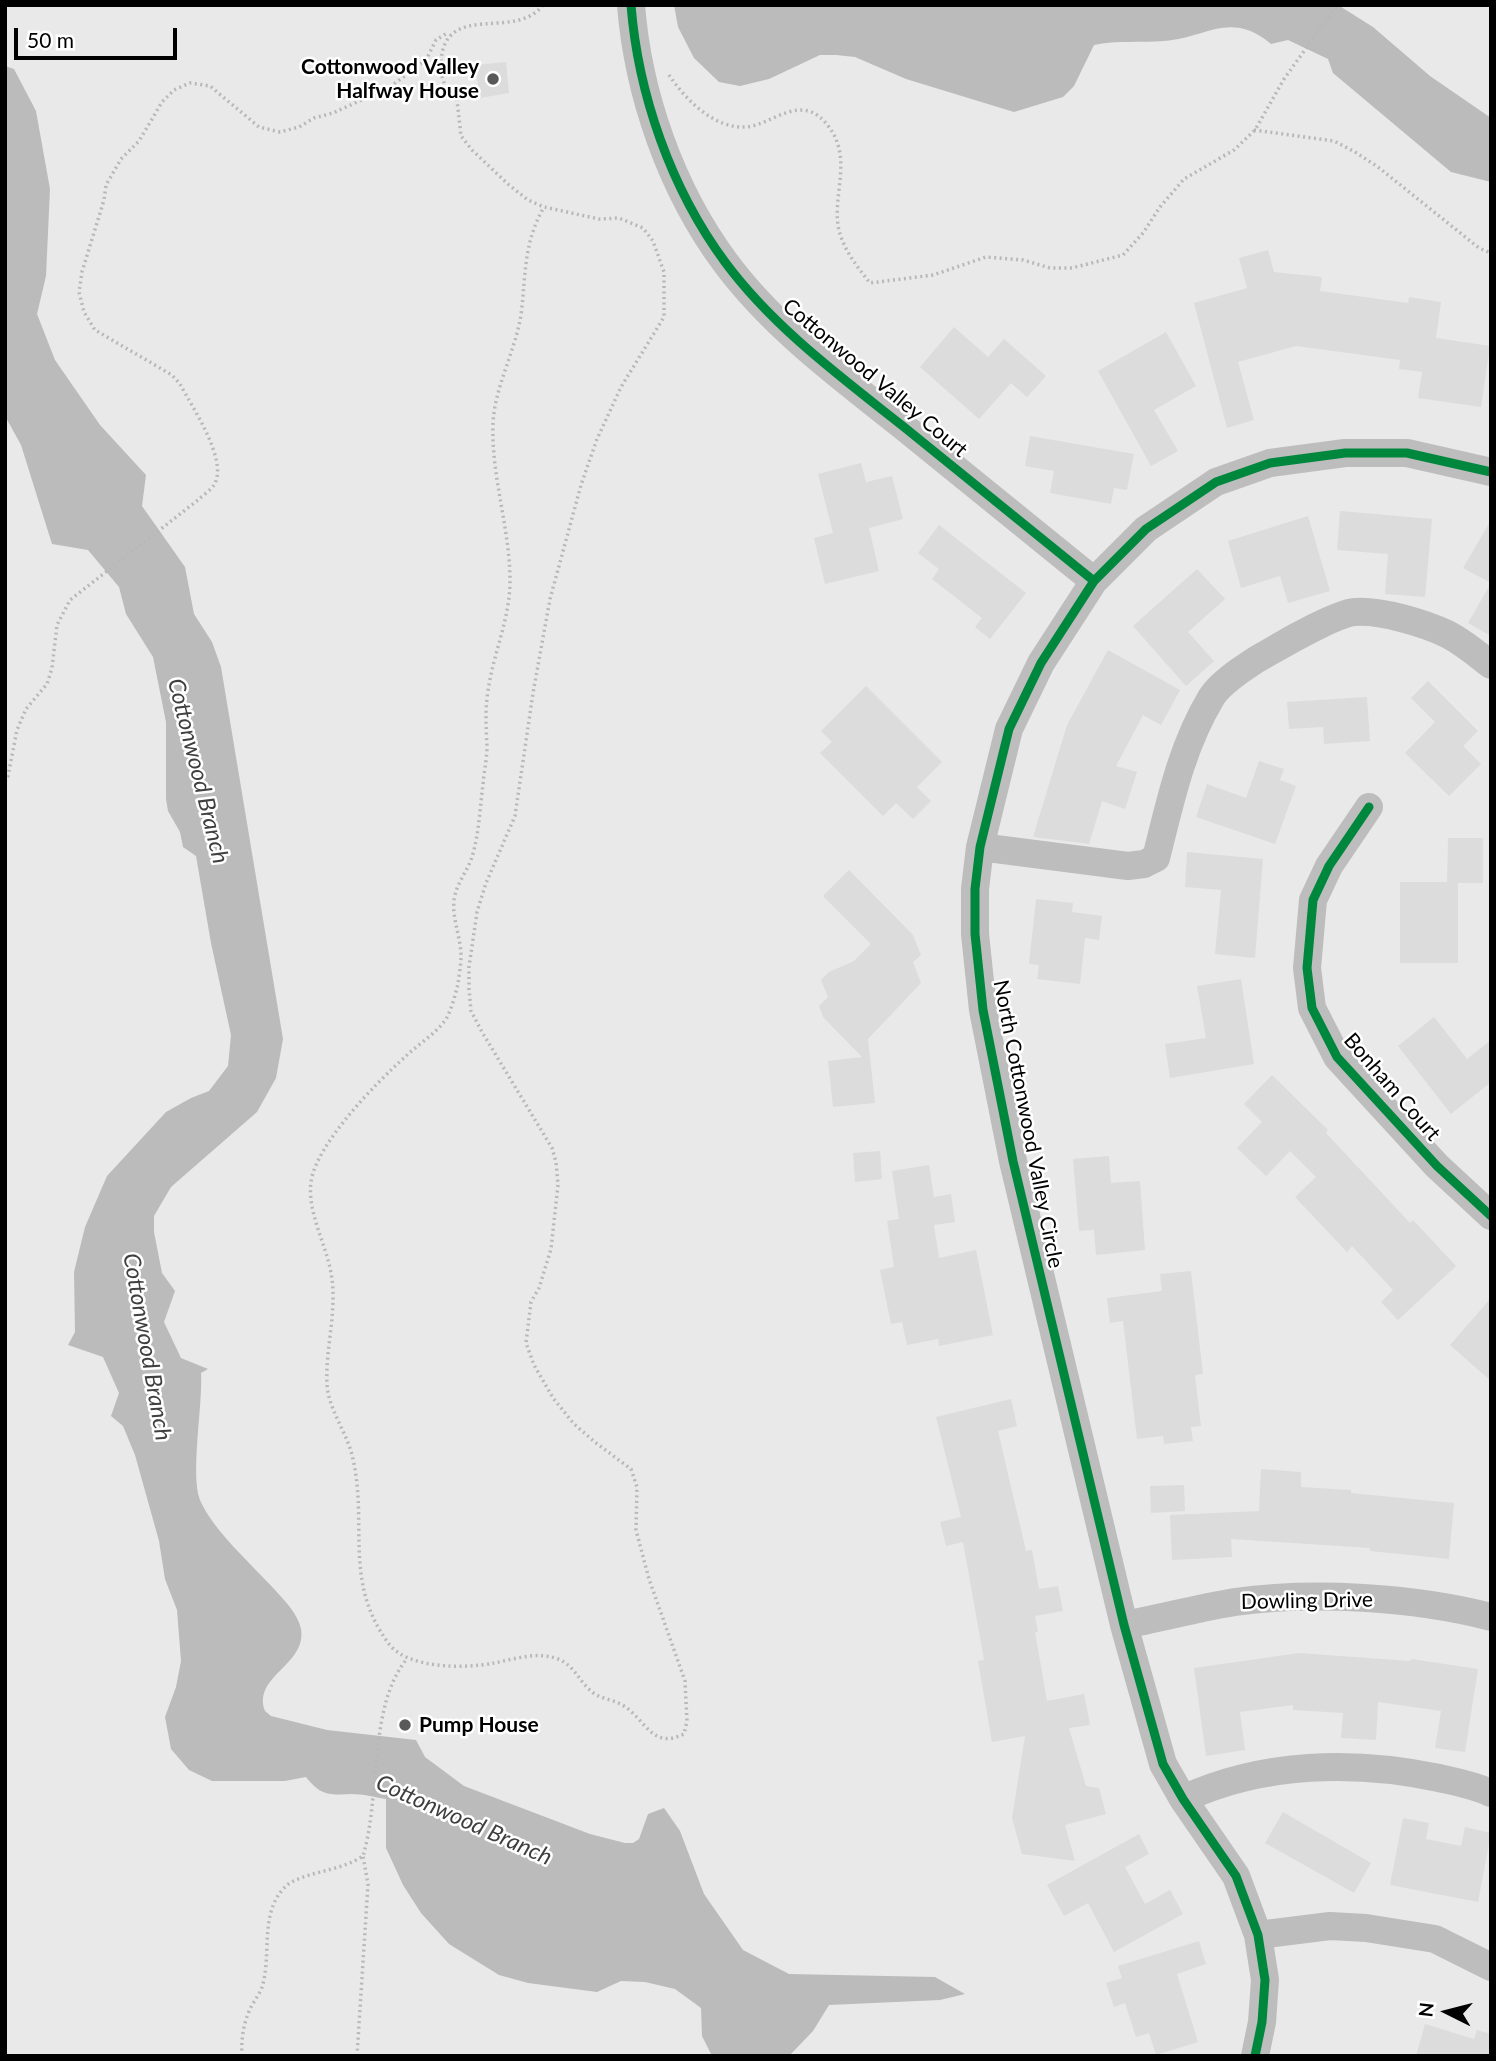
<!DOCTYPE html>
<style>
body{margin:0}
#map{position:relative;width:1496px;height:2061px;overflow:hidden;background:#fff;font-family:Lato,sans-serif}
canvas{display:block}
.frame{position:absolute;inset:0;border:7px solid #000;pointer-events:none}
.north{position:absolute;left:1412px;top:1977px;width:70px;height:70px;-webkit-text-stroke:5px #fff;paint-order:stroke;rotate:276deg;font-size:19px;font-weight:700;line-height:28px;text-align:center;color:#000}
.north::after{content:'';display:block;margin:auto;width:24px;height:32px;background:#000;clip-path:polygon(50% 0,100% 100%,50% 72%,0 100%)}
.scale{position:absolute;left:14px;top:28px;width:163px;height:32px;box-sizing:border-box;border:4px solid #000;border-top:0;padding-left:9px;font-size:21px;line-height:24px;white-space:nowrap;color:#000;-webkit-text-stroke:5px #fff;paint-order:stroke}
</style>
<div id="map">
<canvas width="1496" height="2061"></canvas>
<div class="frame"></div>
<div class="north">N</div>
<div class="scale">50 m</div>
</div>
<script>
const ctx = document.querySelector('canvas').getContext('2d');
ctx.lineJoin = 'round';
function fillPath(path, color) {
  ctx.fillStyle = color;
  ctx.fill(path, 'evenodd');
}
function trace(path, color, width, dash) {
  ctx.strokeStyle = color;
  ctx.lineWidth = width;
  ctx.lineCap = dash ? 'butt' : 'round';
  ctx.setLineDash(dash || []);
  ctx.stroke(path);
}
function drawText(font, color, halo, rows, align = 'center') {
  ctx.font = font + ' Lato,sans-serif';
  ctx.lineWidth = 5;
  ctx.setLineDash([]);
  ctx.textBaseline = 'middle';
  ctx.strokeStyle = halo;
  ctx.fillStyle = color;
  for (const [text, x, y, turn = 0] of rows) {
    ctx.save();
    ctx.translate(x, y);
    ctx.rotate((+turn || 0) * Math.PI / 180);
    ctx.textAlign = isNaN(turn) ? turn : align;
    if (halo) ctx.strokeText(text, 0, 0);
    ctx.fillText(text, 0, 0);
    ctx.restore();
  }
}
fillPath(new Path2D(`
 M5 5H1491V2056H5Z`), '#e9e9e9');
fillPath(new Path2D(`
 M674 5H1338L1373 27 1430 76 1491 118V182L1451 172 1333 73 1328 59 1288 40 1271 44C1230 10 1207 38 1164 41 1141 43 1116 40 1094 45L1074 86 1063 97 1014 112 906 79 855 57 836 55H820L769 79 740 86 719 82 694 58 678 27Z
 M5 66 14 69 36 111 50 189 46 276 37 314 55 360 100 425 146 475 142 506 185 567 194 614 212 642 221 667 283 1039 276 1078 257 1112 171 1187 154 1216V1232L162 1273 175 1291 164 1322 181 1358 208 1369 201 1373C203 1404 190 1475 200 1500 212 1529 253 1566 275 1590 285 1601 298 1614 301 1629 307 1665 252 1676 265 1711L271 1716 327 1730 416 1740 425 1757 464 1786 590 1834 625 1843H633L639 1839 648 1814 664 1808 680 1831 704 1894 743 1950 789 1974 935 1977 965 1994 940 2000 829 2005 813 2031 789 2056H712L702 2036 701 2008 675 1989 645 1982 621 1981 597 1992 528 1983 499 1975 449 1944 421 1913 403 1885 386 1848V1799C375 1797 362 1794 351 1794 329 1795 321 1796 306 1777L285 1781H212L189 1770 171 1749 165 1717 176 1687 181 1661 177 1610 165 1579 159 1541 135 1455 123 1426 111 1416 119 1393 103 1357 68 1345 75 1332 74 1272 85 1227 107 1176 166 1112 191 1098 209 1091 228 1066 231 1035 211 943 196 856 183 847 180 832 168 811 166 799V722L153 657 126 614 119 587 88 550 52 544 21 445 5 416Z`), '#bbb');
fillPath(new Path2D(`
 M506 62 509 93 480 98 475 65Z
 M1268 250 1274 272 1322 277 1320 291 1408 303 1409 297 1441 302 1436 338 1490 346 1481 407 1418 398 1422 372 1399 369 1400 360 1296 346 1238 362 1254 420 1227 428 1194 303 1247 288 1239 258Z
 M954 327 988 357 1004 339 1046 376 1027 397 1011 383 979 419 920 367Z
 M1166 332 1196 386 1154 410 1178 451 1151 466 1098 371Z
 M1030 436 1134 454 1127 490 1114 488 1111 504 1050 493 1054 471 1025 466Z
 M861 463 866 482 892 476 903 519 869 528 879 571 825 584 814 538 833 533 818 474Z
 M1340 511 1432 519 1425 597 1385 594 1388 554 1337 550Z
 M1308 516 1330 591 1288 603 1280 576 1241 588 1228 541Z
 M1491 520V636L1468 623 1491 583 1463 568Z
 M939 525 1026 593 990 639 975 627 982 618 932 579 939 569 918 553Z
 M1197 569 1225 599 1188 632 1214 661 1186 686 1133 626Z
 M1108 650 1180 690 1161 725 1143 715 1116 766 1137 772 1125 809 1102 801 1089 844 1033 837 1067 725Z
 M1428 681 1478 731 1463 746 1481 764 1449 796 1405 753 1435 722 1411 698Z
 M866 686 942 762 917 787 931 801 913 819 896 803 883 816 820 753 832 742 821 731Z
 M1367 697 1370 741 1324 744 1323 727 1289 729 1287 702Z
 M1259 761 1284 769 1280 780 1296 786 1275 844 1196 817 1207 784 1246 798Z
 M1448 838H1483V883H1458V963H1400V882H1447Z
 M1187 852 1263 859 1255 958 1215 954 1221 890 1185 887Z
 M849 870 913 935 921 955 913 962 921 983 868 1039 875 1103 833 1107 828 1061 862 1057 823 1017 819 1006 828 997 821 980 829 972 854 961 871 944 823 896Z
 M1036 899 1073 903 1072 912 1102 916 1099 940 1085 938 1080 984 1037 979 1039 965 1029 964Z
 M1241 979 1254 1064 1170 1078 1165 1044 1206 1038 1197 986Z
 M1434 1017 1467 1059 1491 1040V1082L1451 1114 1398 1046Z
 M1272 1075 1328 1130 1326 1133 1410 1223 1413 1220 1456 1266 1398 1320 1381 1302 1393 1290 1352 1246 1347 1252 1295 1197 1316 1177 1290 1151 1266 1176 1237 1148 1262 1122 1244 1104Z
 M880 1151 882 1179 855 1182 853 1153Z
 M1109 1156 1111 1183 1140 1181 1145 1250 1096 1255 1094 1230 1079 1231 1073 1159Z
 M929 1165 934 1197 951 1194 955 1222 934 1225 939 1258 976 1250 993 1335 939 1346 938 1339 907 1345 902 1322 891 1324 880 1270 894 1267 887 1221 899 1219 892 1171Z
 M1191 1271 1203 1374 1195 1375 1201 1426 1191 1427 1193 1441 1164 1444 1163 1436 1137 1439 1123 1321 1110 1323 1107 1298 1162 1291 1160 1274Z
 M1491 1298V1381L1450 1345Z
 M1011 1399 1017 1426 998 1431 1026 1551 1032 1550 1039 1589 1058 1586 1063 1611 1035 1616 1038 1632H1035L1047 1701 1084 1694 1090 1725 1069 1728 1086 1786 1099 1788 1106 1814 1065 1825 1075 1861 1022 1854 1012 1818 1025 1736 992 1742 978 1661 984 1660 963 1542 946 1546 940 1522 961 1517 936 1417Z
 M1261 1469 1301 1472V1487L1351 1490V1493L1454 1503 1449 1559 1370 1551V1548L1231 1539 1232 1557 1172 1560 1170 1515 1259 1511Z
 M1184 1485 1185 1511 1151 1513 1150 1486Z
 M1299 1653 1410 1661 1411 1659 1478 1669 1465 1752 1435 1748 1441 1711 1378 1702 1376 1740 1341 1738 1343 1713 1293 1710V1705L1240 1712 1245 1750 1206 1756 1194 1668Z
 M1283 1812 1371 1863 1354 1893 1265 1843Z
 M1403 1818 1429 1823 1426 1839 1461 1846 1465 1827 1491 1833 1478 1902 1390 1885Z
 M1139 1834 1149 1854 1125 1867 1145 1904 1170 1890 1183 1914 1114 1952 1088 1903 1064 1916 1047 1885Z
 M1199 1941 1206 1964 1177 1974 1198 2042 1156 2055 1149 2033 1136 2037 1125 2003 1114 2007 1106 1983 1122 1978 1118 1966Z
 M1425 2024 1474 2039 1477 2030 1491 2034V2056H1416Z`), '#dcdcdc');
trace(new Path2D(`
 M543 5C515 42 446 0 441 61 440 78 445 89 457 100L461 136 472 150 509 185 528 200 544 207 599 219 619 218 643 228 653 241 664 272V317L621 387 597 439 581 485 550 599 533 693 515 816 486 883 477 912 469 967V989L471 1011 482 1032 552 1148 556 1162 558 1185 551 1249 539 1288 531 1302 526 1343 534 1365 553 1398 574 1424 596 1443 631 1469 637 1487 636 1530 649 1579 685 1681 687 1721 684 1734C652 1750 646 1720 624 1706 613 1699 599 1699 591 1691 579 1681 574 1665 558 1659 537 1651 515 1659 494 1663 465 1669 408 1669 389 1644 342 1581 369 1523 352 1455 346 1431 329 1410 327 1385 325 1348 338 1309 331 1273 326 1244 307 1212 311 1182 316 1144 377 1082 405 1057 418 1044 436 1034 446 1019 452 1009 455 995 458 984 459 975 461 965 461 956 461 938 452 919 454 900 456 884 467 872 472 857 479 834 480 808 483 784 484 771 487 759 487 746 486 727 485 710 488 691 493 654 510 619 510 581 510 528 491 477 493 423 495 386 515 352 521 315 526 275 523 244 544 207
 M669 75C685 99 714 129 746 127 773 125 802 90 829 127 855 162 828 202 841 237 847 254 859 269 870 283L933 275 986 257 1023 260 1050 268H1072L1123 255 1143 233 1160 207 1184 179 1234 150 1255 130 1284 79 1337 5
 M1254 130 1334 141 1355 152 1378 167 1479 248 1491 253
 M5 782 8 776 17 730 26 709 47 684 52 668 57 625 70 600 198 500C203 495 211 490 214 485 229 461 192 407 180 384L172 375 95 330 84 312 79 292 82 272 104 200 106 185 121 159 139 141 162 102 174 90 190 83 210 86 259 127 280 132 299 127 314 118 333 113 390 87 426 60 436 40 447 33
 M242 2056C241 2042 243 2026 248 2014 251 2005 257 1998 261 1990 273 1958 258 1914 285 1887 300 1872 340 1872 363 1856 381 1797 368 1708 406 1660
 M357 2056 368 1884 363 1856`), '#b8b8b8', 3.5, [2, 3.5]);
trace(new Path2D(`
 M631 5C638 94 671 189 725 262 773 327 841 377 904 427 967 478 1030 529 1094 581
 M1369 807 1329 866 1313 900 1307 968 1312 1008 1337 1057 1437 1166 1491 1216
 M980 847 1128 866 1144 864 1156 858C1170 803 1181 748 1211 698 1221 681 1256 659 1273 650 1290 640 1338 613 1355 612 1380 610 1424 623 1447 634 1463 642 1477 654 1491 665
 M1124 1625C1161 1618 1198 1608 1235 1602 1313 1591 1414 1597 1491 1617
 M1183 1799C1262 1762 1355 1760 1439 1778 1457 1782 1474 1785 1491 1793
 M1258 1935 1330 1926 1366 1928 1435 1939 1491 1967
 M1255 2056 1262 2022 1265 1980 1258 1935 1236 1876 1183 1799 1163 1764 1124 1625 1013 1161 983 1010 975 934V889L980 847 1009 729 1041 663 1094 581 1146 529 1216 482 1270 463 1345 453H1407L1491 472`), '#bdbdbd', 28);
trace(new Path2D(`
 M631 5C638 94 671 189 725 262 773 327 841 377 904 427 967 478 1030 529 1094 581
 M1369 807 1329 866 1313 900 1307 968 1312 1008 1337 1057 1437 1166 1491 1216
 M1255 2056 1262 2022 1265 1980 1258 1935 1236 1876 1183 1799 1163 1764 1124 1625 1013 1161 983 1010 975 934V889L980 847 1009 729 1041 663 1094 581 1146 529 1216 482 1270 463 1345 453H1407L1491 472`), '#00873e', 9);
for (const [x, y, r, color] of [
 [493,79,7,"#595959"],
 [405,1725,7,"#595959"]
]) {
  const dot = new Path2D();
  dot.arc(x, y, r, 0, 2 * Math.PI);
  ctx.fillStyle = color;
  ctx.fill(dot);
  trace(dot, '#fff', 2.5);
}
drawText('bold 21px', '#000', '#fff', [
 ["Cottonwood Valley",479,67],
 ["Halfway House",479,91],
 ["Pump House",419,1725,"left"]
], 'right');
drawText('21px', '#000', '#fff', [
 ["Cottonwood Valley Court",875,378,40],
 ["Bonham Court",1392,1087,49],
 ["North Cottonwood Valley Circle",1028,1124,79],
 ["Dowling Drive",1307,1601,-1]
]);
drawText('italic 23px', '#3f3f3f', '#fff', [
 ["Cottonwood Branch",198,771,76],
 ["Cottonwood Branch",147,1347,80],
 ["Cottonwood Branch",464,1820,24]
]);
</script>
